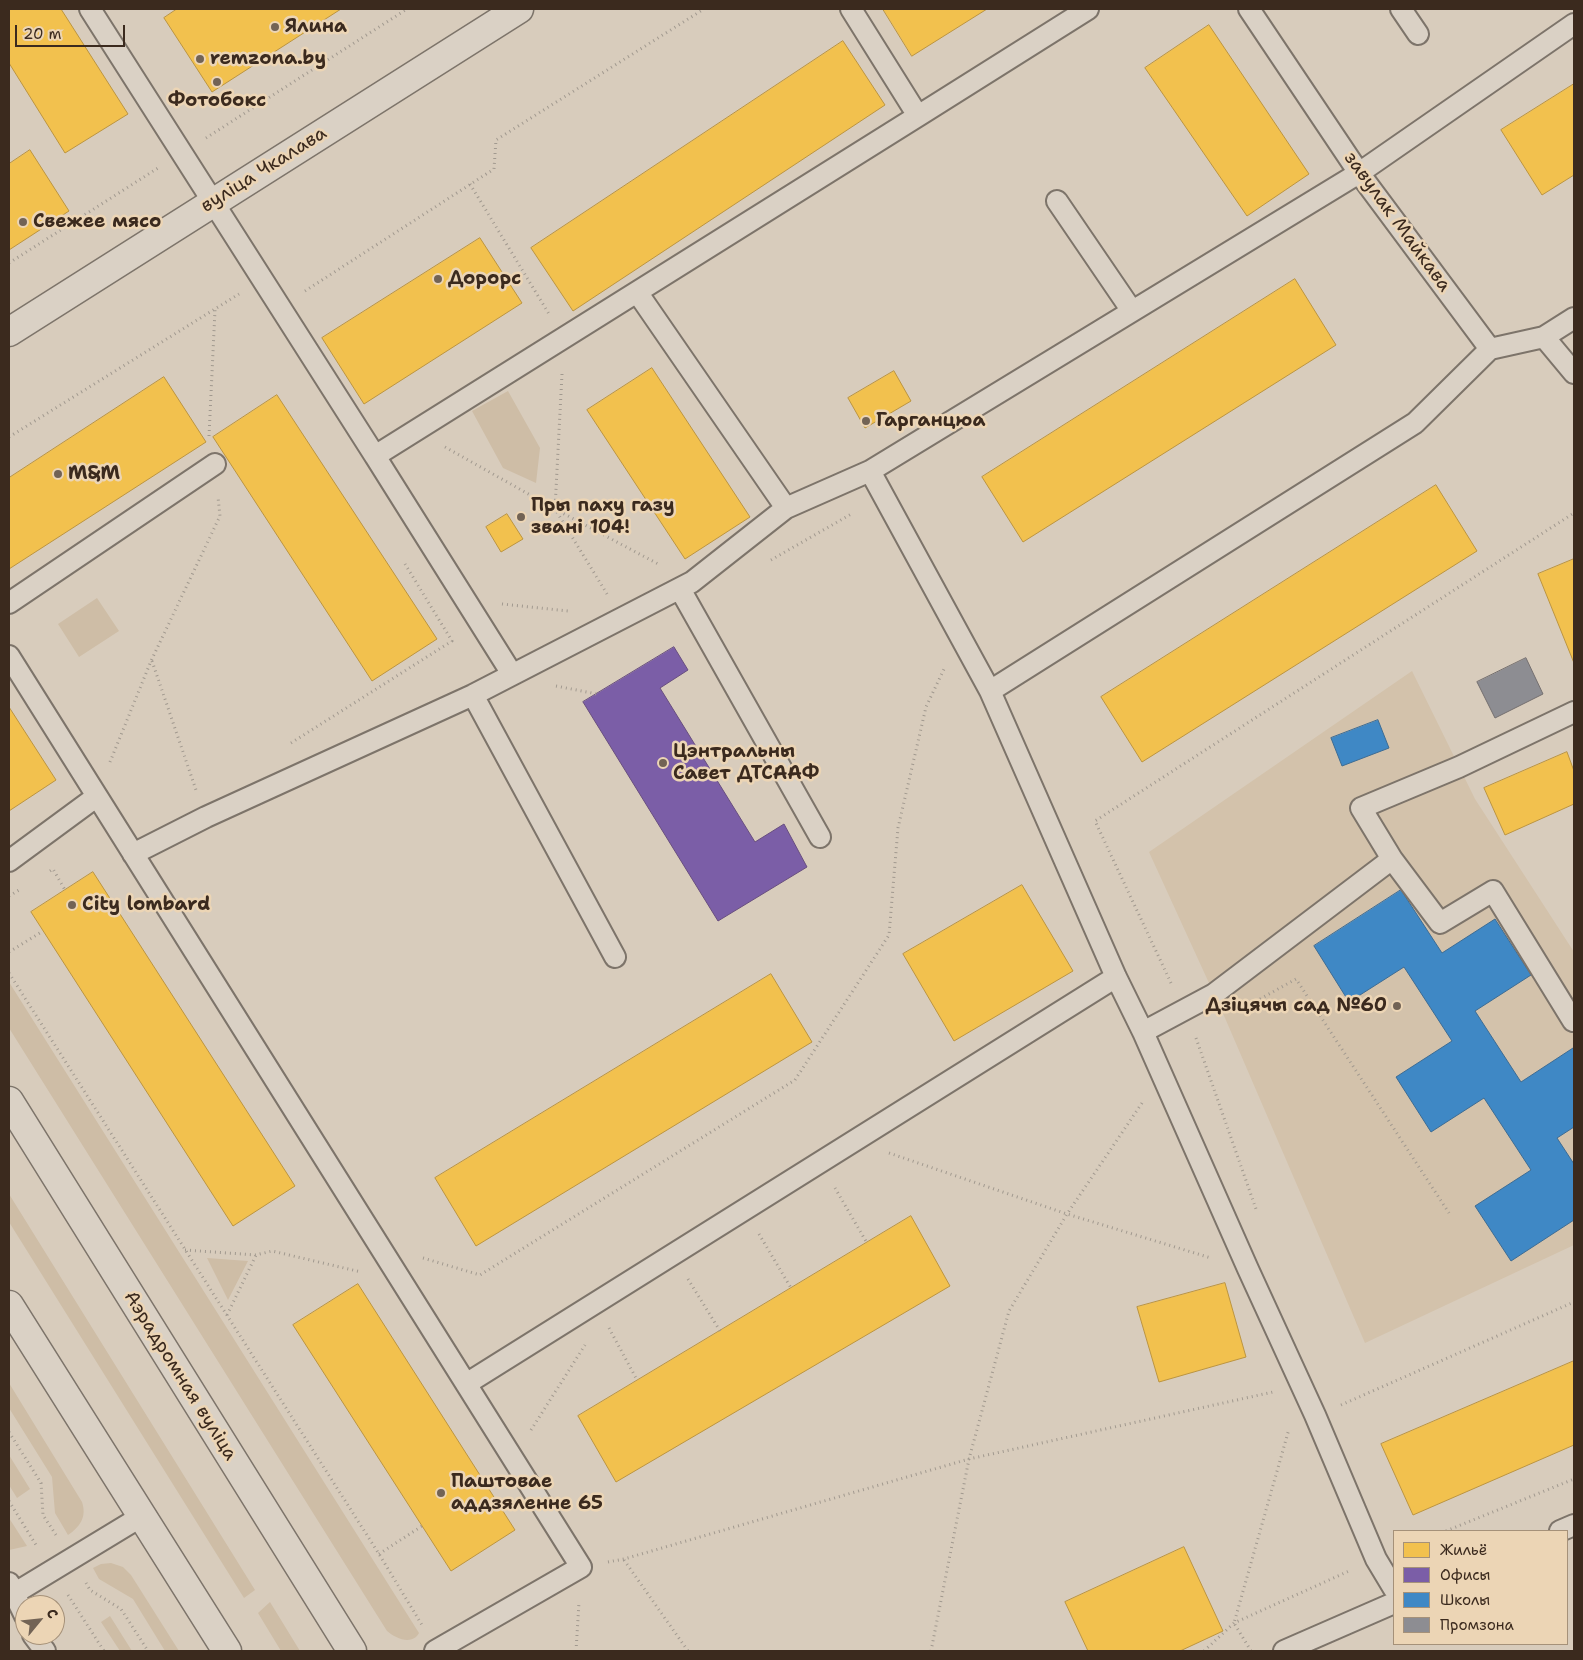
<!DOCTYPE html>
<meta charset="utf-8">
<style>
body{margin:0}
#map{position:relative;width:1583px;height:1660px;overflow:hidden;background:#d8ccbc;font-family:"Shantell Sans",sans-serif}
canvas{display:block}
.frame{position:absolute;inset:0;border:10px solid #3b2a1e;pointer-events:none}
.legend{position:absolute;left:1393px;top:1530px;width:175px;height:115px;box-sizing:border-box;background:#ecd5b5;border:1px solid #a59179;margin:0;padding:6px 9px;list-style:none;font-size:15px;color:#3b2a1e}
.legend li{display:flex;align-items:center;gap:10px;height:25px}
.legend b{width:25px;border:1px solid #a59179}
.north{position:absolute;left:15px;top:1595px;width:50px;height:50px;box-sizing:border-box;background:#ecd5b5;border:1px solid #a59179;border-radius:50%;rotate:62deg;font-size:14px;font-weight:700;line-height:20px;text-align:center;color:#3b2a1e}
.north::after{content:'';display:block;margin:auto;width:18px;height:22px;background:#726355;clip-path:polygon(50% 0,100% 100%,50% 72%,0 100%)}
.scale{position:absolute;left:15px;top:25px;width:110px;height:22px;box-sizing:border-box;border:2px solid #3b2a1e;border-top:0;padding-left:6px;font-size:15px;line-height:18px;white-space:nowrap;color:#3b2a1e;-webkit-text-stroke:4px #ecd5b5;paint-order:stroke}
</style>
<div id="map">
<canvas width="1583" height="1660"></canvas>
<div class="frame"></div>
<ul class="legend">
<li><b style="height:14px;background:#f2c14e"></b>Жильё</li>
<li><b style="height:14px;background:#7b5ea7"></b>Офисы</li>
<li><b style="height:14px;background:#3f88c5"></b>Школы</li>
<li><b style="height:14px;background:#8d8d92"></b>Промзона</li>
</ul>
<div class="north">С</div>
<div class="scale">20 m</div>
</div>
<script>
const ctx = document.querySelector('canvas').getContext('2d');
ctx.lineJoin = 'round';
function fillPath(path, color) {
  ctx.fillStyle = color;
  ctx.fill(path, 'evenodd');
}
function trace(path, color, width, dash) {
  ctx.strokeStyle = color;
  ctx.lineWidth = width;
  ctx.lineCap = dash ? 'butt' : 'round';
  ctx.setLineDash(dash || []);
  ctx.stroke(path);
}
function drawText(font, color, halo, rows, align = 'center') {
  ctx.font = font + ' "Shantell Sans",sans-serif';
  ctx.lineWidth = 5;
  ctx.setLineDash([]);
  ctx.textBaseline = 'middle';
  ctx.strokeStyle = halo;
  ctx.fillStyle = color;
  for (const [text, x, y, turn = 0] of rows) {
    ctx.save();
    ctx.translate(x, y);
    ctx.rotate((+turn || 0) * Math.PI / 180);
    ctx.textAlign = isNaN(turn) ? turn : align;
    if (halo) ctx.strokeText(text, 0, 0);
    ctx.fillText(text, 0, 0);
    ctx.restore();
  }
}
fillPath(new Path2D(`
 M1412 671 1475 799 1574 952V1245L1365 1343 1225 1018 1149 852Z`), '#d3c2ab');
fillPath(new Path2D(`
 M508 391 540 448 536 483 503 468 472 411Z
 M97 598 119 631 79 657 58 624Z
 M9 982 419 1633C412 1646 395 1638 387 1631L9 1028Z
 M9 1194 255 1590 244 1598 9 1222Z
 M207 1258 248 1261 228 1300Z
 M9 1383 82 1502C87 1517 80 1527 68 1535L55 1513 52 1477 9 1408Z
 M9 1455 30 1489 17 1498 9 1485Z
 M9 1518 27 1546 9 1550Z
 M111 1563 123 1567 131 1575 179 1651H165L133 1599 99 1579 93 1568 101 1564Z
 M270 1602 300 1651H281L258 1613Z
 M110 1616 132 1651H120L101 1622Z`), '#cebda6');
const homes = new Path2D(`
 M9 9H61L128 114 65 153 9 63Z
 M177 9H341L212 92 164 18Z
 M883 9H987L912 56Z
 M1209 25 1309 174 1247 216 1145 68Z
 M843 41 885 105 573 311 531 248Z
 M1574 84V175L1542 195 1501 130Z
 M30 150 69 211 9 250V164Z
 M480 238 522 303 364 404 322 338Z
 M1295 279 1336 345 1023 542 982 477Z
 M652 368 750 517 685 559 587 410Z
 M894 371 911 401 865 428 848 398Z
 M164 377 206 442 9 569V478Z
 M277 395 437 639 372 681 213 437Z
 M1436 485 1477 551 1142 762 1101 697Z
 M507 514 523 539 501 552 486 527Z
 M1574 559V663L1538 574Z
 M9 707 56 780 9 811Z
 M1567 752 1574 771V804L1505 835 1484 788Z
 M93 872 295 1186 233 1226 31 912Z
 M1022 885 1073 971 954 1041 903 954Z
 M771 974 812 1042 476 1246 435 1178Z
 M911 1216 950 1286 616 1482 578 1416Z
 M1225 1283 1246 1357 1159 1382 1137 1307Z
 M358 1284 515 1530 451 1571 293 1325Z
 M1574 1361V1445L1413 1515 1381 1444Z
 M1184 1547 1223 1631 1180 1651H1088L1065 1602Z`);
fillPath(homes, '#f2c14e');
trace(homes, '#bb9440', 1);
const offices = new Path2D(`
 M674 647 688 670 660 688 755 842 784 824 807 867 718 921 583 702Z`);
fillPath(offices, '#7b5ea7');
trace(offices, '#684e7e', 1);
const schools = new Path2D(`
 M1378 720 1389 748 1342 766 1331 738Z
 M1401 890 1442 953 1495 919 1531 975 1475 1011 1521 1082 1573 1048 1574 1049V1127L1557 1138 1574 1164V1220L1511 1261 1475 1206 1531 1170 1484 1098 1431 1132 1396 1077 1452 1041 1404 967 1349 1002 1314 946Z`);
fillPath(schools, '#3f88c5');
trace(schools, '#3e6c93', 1);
const industry = new Path2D(`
 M1526 658 1543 694 1495 718 1477 682Z`);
fillPath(industry, '#8d8d92');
trace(industry, '#746f6f', 1);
const service = new Path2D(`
 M90 9C184 158 281 306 375 456L918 116
 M851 9 918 116 1088 9
 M1249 9 1359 173 1490 349
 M1401 9 1418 34
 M1057 201 1132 311
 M637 292 786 508
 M1544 337 1574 373
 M1490 349 1544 337 1574 318
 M375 456 512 674
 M870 471 1359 173 1574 24
 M680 589 820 837
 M9 603 215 464
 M9 656 581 1567 435 1651
 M990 691 1415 423 1490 349
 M473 695 615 957
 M133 854 206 817 473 695 692 582 786 508 870 471 990 691 1116 977 1143 1032 1248 1269 1315 1415 1376 1559 1394 1589
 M9 861 96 797
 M1573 1021 1493 891 1440 923 1392 859 1361 808 1459 767 1574 712
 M1143 1032 1214 994 1392 859
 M466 1384 1116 977
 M1560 1531 1574 1525
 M9 1583 25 1616
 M15 1593 142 1516
 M33 1635 45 1651
 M1284 1651 1394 1603`);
const secondary = new Path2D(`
 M9 332 519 9`);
const primary = new Path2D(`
 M9 1101 352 1651
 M9 1305 227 1651`);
trace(service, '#7d746a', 24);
trace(secondary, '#7d746a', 31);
trace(primary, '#7d746a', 31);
trace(new Path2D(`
 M206 138 407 9
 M470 184 549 314
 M9 263 158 168
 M305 291 494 169 496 140 704 9
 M562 374 555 509 660 565
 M209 436 215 310
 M9 437 239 294
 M445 447 555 509 607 594
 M771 560 853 513
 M502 604 568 611
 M152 661 196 790
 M556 686 597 694
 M291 743 452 641 405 564
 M110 762 151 661 220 516 218 497
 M50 871 53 869 65 890
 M9 896 19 890
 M9 952 43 931
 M9 973 379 1554 422 1625
 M1171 983 1095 821 1574 513
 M1260 999 1296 979 1449 1213
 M1196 1038 1256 1209
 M889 1153 1067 1214 1211 1258
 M835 1188 867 1243
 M759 1234 791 1288
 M185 1250 256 1255 272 1251 361 1272
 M423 1258 480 1275 795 1080 889 935 898 828 926 707 944 669
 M688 1279 720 1331
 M227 1315 256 1255
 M609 1328 637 1380
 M1341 1405 1574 1302
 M531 1430 585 1345
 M9 1432 41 1483 43 1515 56 1535
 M9 1501 36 1545
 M1446 1531 1574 1479
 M379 1554 422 1526
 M624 1560 688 1651
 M608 1562 624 1559 969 1459 1273 1392
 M86 1583 90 1590 121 1609 148 1651
 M68 1595 104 1651
 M576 1651 579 1602
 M931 1651 969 1459 1009 1311 1067 1214 1142 1103
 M1204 1651 1234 1623 1349 1571
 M1251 1651 1234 1623 1289 1429`), '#a1998f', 3, [1, 4]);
trace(service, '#dad1c5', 20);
trace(secondary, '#dad1c5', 28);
trace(primary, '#dad1c5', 28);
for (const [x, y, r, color] of [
 [275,27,5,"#726355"],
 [200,59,5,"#726355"],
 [217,82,5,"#726355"],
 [23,222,5,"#726355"],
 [438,279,5,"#726355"],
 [866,421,5,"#726355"],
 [58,474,5,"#726355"],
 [521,517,5,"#726355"],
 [663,763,5,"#726355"],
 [72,905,5,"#726355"],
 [1397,1006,5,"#726355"],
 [441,1493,5,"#726355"]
]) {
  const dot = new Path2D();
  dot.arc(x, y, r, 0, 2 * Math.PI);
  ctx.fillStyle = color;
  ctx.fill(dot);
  trace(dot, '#ecd5b5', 2);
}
drawText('bold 19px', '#3b2a1e', '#ecd5b5', [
 ["Ялина",285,27],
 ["remzona.by",210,59],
 ["Фотобокс",217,101,"center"],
 ["Свежее мясо",33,222],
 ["Дорорс",448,279],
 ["Гарганцюа",876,421],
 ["M&M",68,474],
 ["Пры паху газу",531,506],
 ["звані 104!",531,528],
 ["Цэнтральны",673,752],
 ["Савет ДТСААФ",673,774],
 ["City lombard",82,905],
 ["Дзіцячы сад №60",1387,1006,"right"],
 ["Паштовае",451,1482],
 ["аддзяленне 65",451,1504]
], 'left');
drawText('19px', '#3b2a1e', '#ecd5b5', [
 ["вуліца Чкалава",264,170,-32],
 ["завулак Майкава",1397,222,54],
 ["Аэрадромная вуліца",180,1376,58]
]);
</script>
